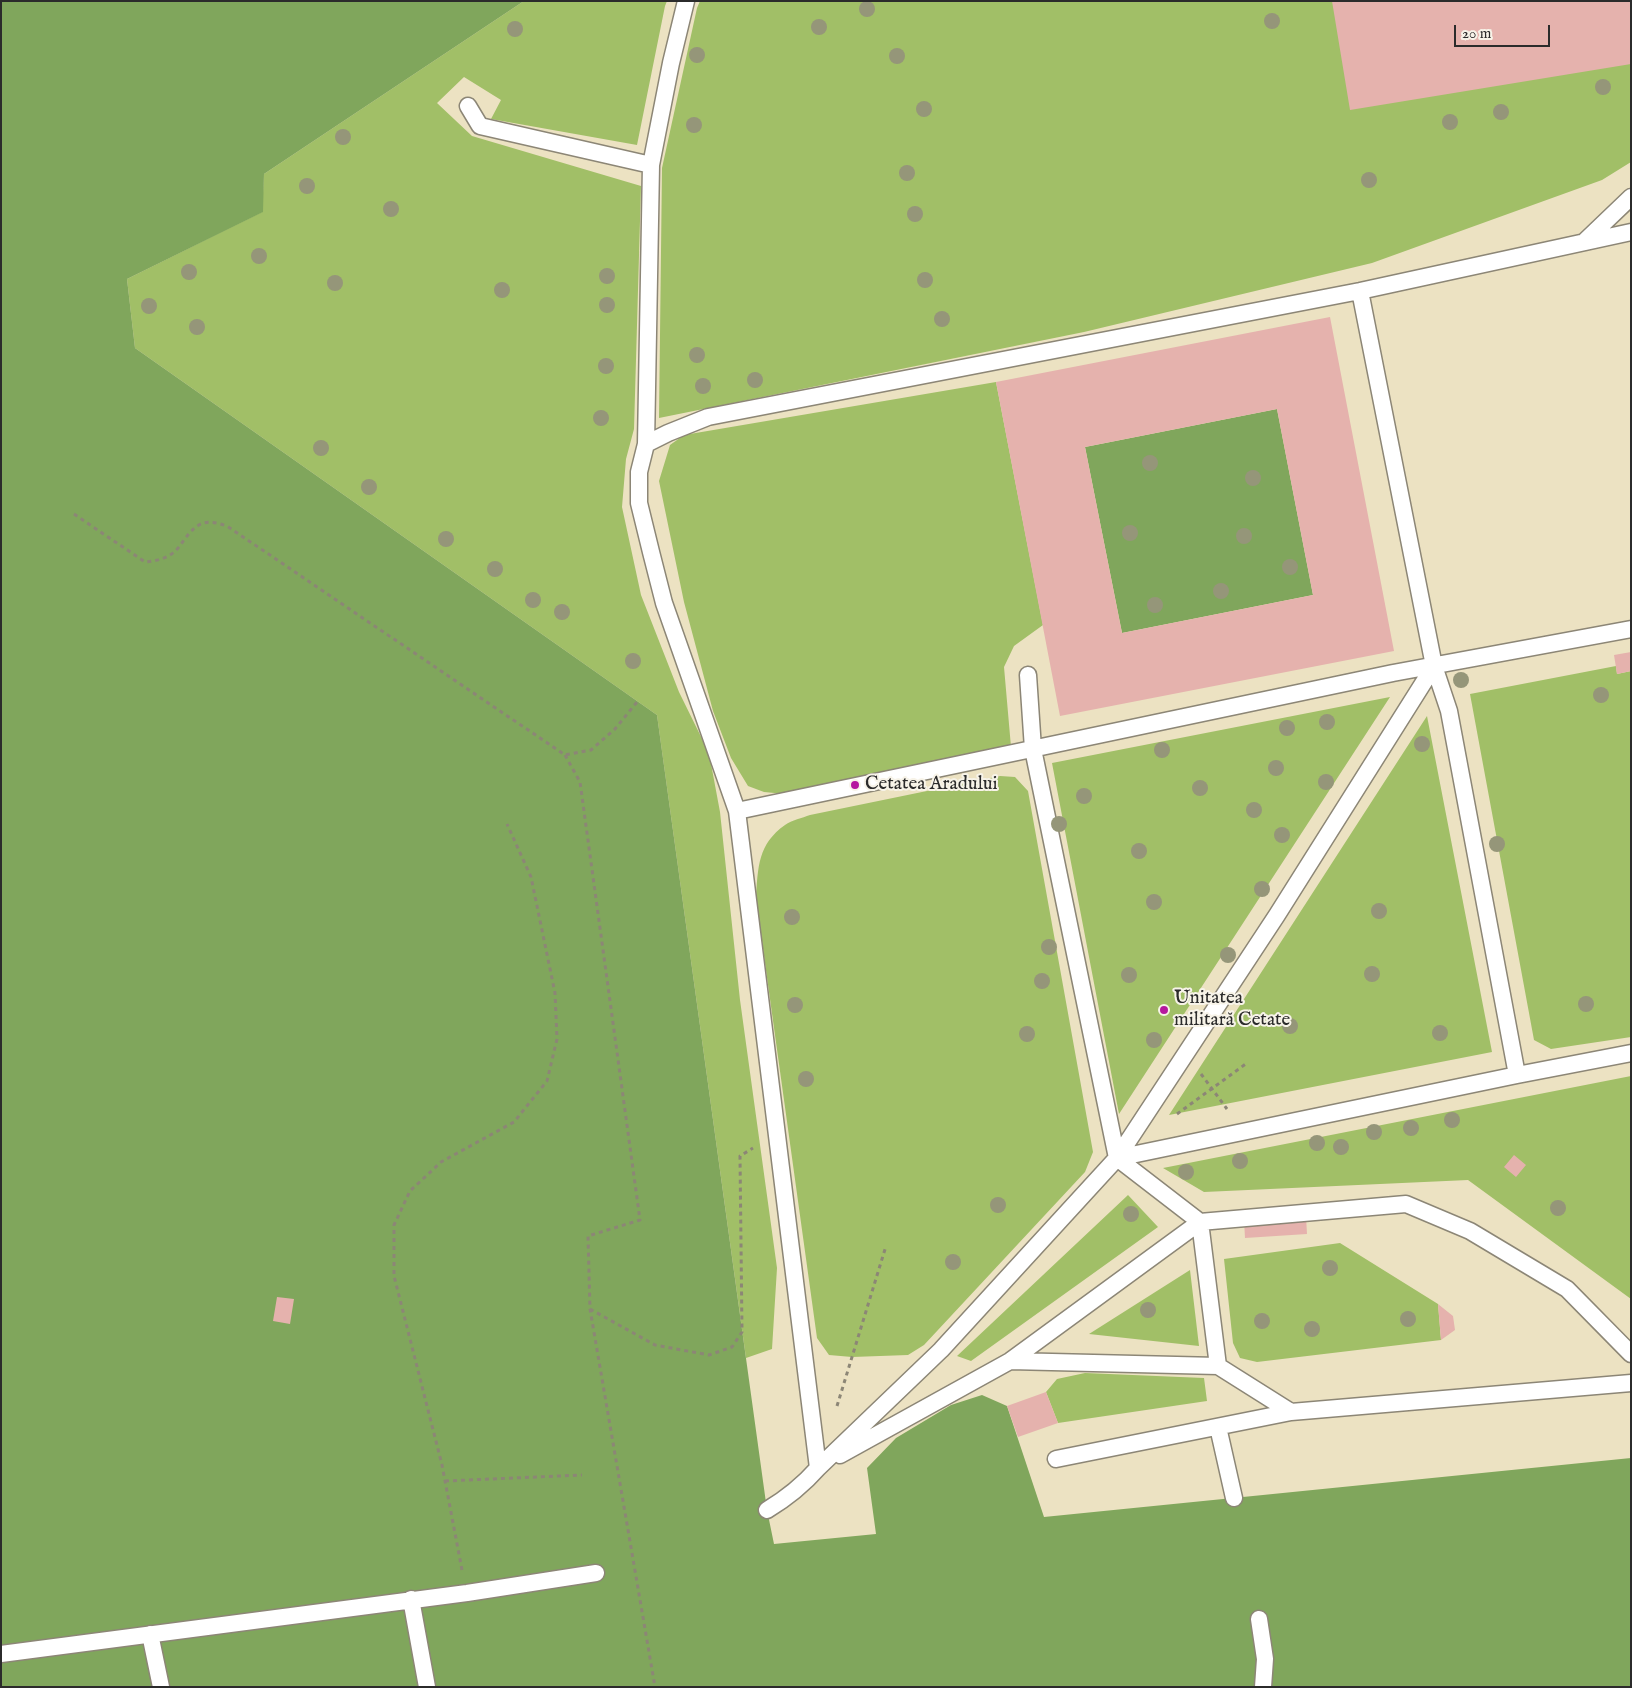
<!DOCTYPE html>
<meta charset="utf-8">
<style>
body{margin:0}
#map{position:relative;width:1632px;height:1688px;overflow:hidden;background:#ece2c2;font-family:"IM FELL English",serif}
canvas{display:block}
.frame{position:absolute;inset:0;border:2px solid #2b2b2b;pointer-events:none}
.scale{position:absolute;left:1454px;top:25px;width:96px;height:22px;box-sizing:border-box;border:2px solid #2b2b2b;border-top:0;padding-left:6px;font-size:15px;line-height:18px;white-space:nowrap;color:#2b2b2b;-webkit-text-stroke:4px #f7f3e8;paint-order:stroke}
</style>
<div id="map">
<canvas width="1632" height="1688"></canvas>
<div class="frame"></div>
<div class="scale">20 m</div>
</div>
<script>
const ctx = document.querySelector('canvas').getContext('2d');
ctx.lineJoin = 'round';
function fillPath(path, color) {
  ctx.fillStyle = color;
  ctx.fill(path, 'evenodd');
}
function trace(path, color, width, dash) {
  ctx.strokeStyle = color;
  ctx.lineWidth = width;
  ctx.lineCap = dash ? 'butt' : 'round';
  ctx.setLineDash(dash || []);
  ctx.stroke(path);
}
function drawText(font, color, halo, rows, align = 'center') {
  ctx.font = font + ' "IM FELL English",serif';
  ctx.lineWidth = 4;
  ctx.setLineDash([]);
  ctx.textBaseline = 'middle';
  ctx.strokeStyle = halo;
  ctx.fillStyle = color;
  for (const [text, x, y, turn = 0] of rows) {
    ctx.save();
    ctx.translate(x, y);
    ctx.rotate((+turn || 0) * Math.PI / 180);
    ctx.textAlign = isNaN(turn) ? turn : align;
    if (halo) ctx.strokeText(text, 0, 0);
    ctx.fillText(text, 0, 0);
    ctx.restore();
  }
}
fillPath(new Path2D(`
 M524 1H667L665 6 637 145 491 119 501 100 464 77 437 103 472 136 641 186 634 429 626 459 622 507 641 595 679 692 709 753 720 812 740 1000 777 1268 772 1349 746 1358 657 715 135 348 127 279 262 212 264 174Z
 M700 1H1631V162L1602 180 1372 263 1084 332 659 418 662 168 697 8Z
 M996 382 1043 625 1014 646 1004 667 1011 747 785 794 764 792 748 786 731 758 713 711 684 602 659 481 670 445 684 435Z
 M1616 666 1617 674 1631 671V1037L1551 1049 1534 1040 1470 694Z
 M1390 697 1119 1114 1052 763Z
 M1427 716 1492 1052 1169 1115Z
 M1000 776 1015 777 1028 791 1093 1152 1085 1172 924 1345 908 1355 852 1357 829 1355 817 1338 756 898C758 867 758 844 785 825 792 820 802 818 810 815Z
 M1631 1076V1299L1468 1180 1204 1192 1163 1168Z
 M1128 1195 1158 1227 971 1361 957 1356Z
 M1340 1243 1438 1304 1441 1340 1257 1362 1240 1358 1233 1343 1224 1259Z
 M1190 1270 1199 1346 1089 1334Z
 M1085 1373 1204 1378 1207 1401 1058 1423 1046 1392 1057 1379Z`), '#a1bf67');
fillPath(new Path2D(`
 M1 1H524L264 174 263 212 127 279 135 348 657 715 767 1510 774 1544 876 1534 867 1468 896 1438 951 1405 982 1395 1007 1406 1044 1517 1631 1458V1687H1Z
 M1277 409 1313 595 1122 633 1085 447Z`), '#80a65c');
fillPath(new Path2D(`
 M1332 1H1631V64L1350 110Z
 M1330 317 1394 651 1060 716 996 382ZM1277 409 1313 595 1122 633 1085 447Z
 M1631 652V671L1617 674 1614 655Z
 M1514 1155 1526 1165 1516 1177 1504 1167Z
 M1306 1216 1307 1234 1245 1238 1244 1220Z
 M277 1297 294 1299 290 1324 273 1321Z
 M1438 1304 1453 1316 1455 1330 1441 1340Z
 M1046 1392 1058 1423 1018 1437 1007 1406Z`), '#e5b2ad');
const service = new Path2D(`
 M686 1 671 63 651 165 646 444 639 472V503L651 552 664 603 737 811 818 1468
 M468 106 480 126 651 165
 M1584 242 1631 197
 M1360 291 1434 666 1449 711 1517 1075
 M646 444 668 433 708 417 1360 291 1631 232
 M737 811 1393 673 1631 629
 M1117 1158 1517 1075 1631 1053
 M1010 1361 1218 1366 1200 1222 1117 1158 1033 749 1028 675
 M1218 1366 1291 1412 1631 1383
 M1218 1427 1234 1498
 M840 1455 1010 1361 1200 1222 1406 1204 1470 1231 1567 1289 1631 1354
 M1056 1459 1291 1412
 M767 1510C787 1498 803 1485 818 1468L941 1350 1117 1158 1277 915 1434 666
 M411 1599 427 1687
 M1259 1619 1265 1659 1263 1687
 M150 1634 161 1687
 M1 1654 467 1593 596 1573`);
trace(service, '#8c8676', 19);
trace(new Path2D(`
 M74 514 145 562C155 561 166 559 174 552 178 549 181 544 184 540 198 521 206 519 227 526L565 755 591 750 615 729 637 702
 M565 755 580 782 640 1220 588 1236 590 1309 655 1687
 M1201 1074 1227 1109
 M1177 1114 1247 1063
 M590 1309 655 1345 709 1355 732 1347 742 1332 740 1156 753 1148
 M837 1406 886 1246
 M445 1481 582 1475
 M462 1570 442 1465 394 1276V1225L410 1191 441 1162 514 1122 547 1081 557 1039 555 993 531 877 507 824`), '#8c8676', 3, [4, 4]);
trace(service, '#fff', 16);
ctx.fillStyle = '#959679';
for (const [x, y] of [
 [867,9],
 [1272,21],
 [819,27],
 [515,29],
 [697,55],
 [897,56],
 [1603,87],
 [924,109],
 [1501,112],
 [1450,122],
 [694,125],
 [343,137],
 [907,173],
 [1369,180],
 [307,186],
 [391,209],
 [915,214],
 [259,256],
 [189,272],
 [607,276],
 [925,280],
 [335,283],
 [502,290],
 [607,305],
 [149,306],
 [942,319],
 [197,327],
 [697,355],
 [606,366],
 [755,380],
 [703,386],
 [601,418],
 [321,448],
 [1150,463],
 [1253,478],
 [369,487],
 [1130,533],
 [1244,536],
 [446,539],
 [1290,567],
 [495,569],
 [1221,591],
 [533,600],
 [1155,605],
 [562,612],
 [633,661],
 [1461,680],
 [1601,695],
 [1327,722],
 [1287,728],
 [1422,744],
 [1162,750],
 [1276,768],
 [1326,782],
 [1200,788],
 [1084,796],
 [1254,810],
 [1059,824],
 [1282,835],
 [1497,844],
 [1139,851],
 [1262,889],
 [1154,902],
 [1379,911],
 [792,917],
 [1049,947],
 [1228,955],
 [1372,974],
 [1129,975],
 [1042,981],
 [1586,1004],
 [795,1005],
 [1290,1026],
 [1440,1033],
 [1027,1034],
 [1154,1040],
 [806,1079],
 [1452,1120],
 [1411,1128],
 [1374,1132],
 [1317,1143],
 [1341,1147],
 [1240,1161],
 [1186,1172],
 [998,1205],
 [1558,1208],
 [1131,1214],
 [953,1262],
 [1330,1268],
 [1148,1310],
 [1408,1319],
 [1262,1321],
 [1312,1329]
]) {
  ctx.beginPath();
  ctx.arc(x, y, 8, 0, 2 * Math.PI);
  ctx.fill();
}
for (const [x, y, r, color] of [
 [855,785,5,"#b5179e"],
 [1164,1010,5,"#b5179e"]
]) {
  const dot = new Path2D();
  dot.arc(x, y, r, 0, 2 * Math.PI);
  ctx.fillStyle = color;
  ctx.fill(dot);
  trace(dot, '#f7f3e8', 2);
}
drawText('19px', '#2b2b2b', '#f7f3e8', [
 ["Cetatea Aradului",865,785],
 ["Unitatea",1174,999],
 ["militară Cetate",1174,1021]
], 'left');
</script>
